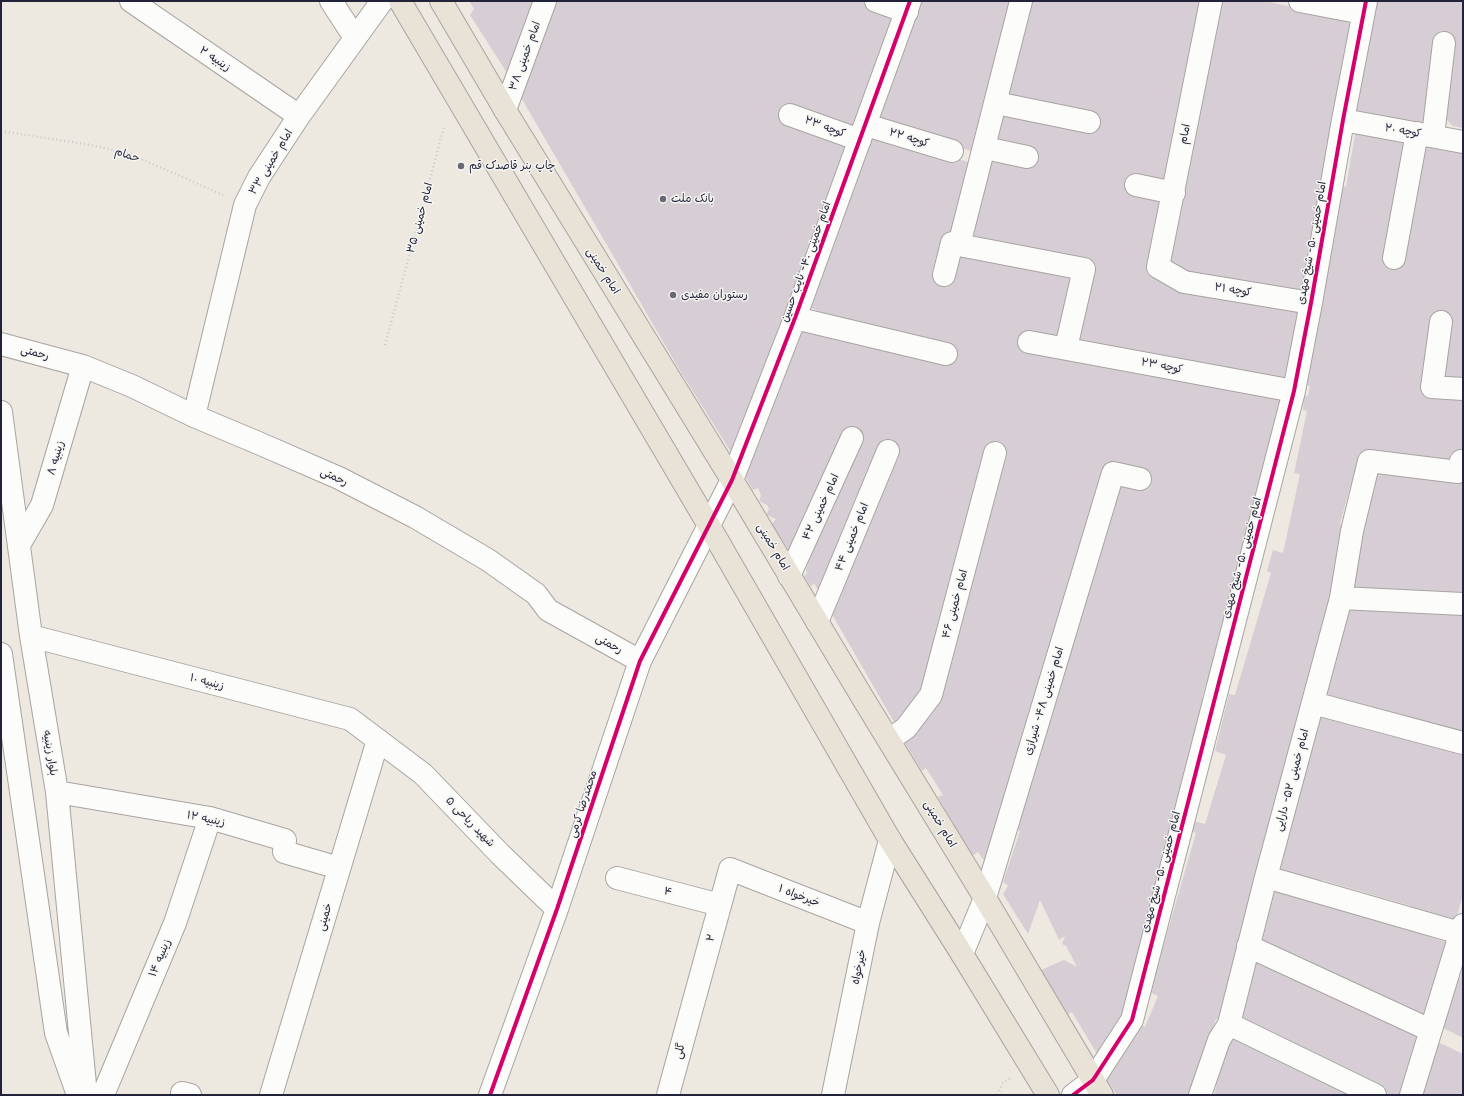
<!DOCTYPE html>
<meta charset="utf-8">
<style>
body{margin:0}
#map{position:relative;width:1464px;height:1096px;overflow:hidden;background:#ede9e1;font-family:"Playpen Sans",sans-serif}
canvas{display:block}
.frame{position:absolute;inset:0;border:2px solid #22223b;pointer-events:none}
</style>
<div id="map">
<canvas width="1464" height="1096"></canvas>
<div class="frame"></div>
</div>
<script>
const ctx = document.querySelector('canvas').getContext('2d');
ctx.lineJoin = 'round';
function fillPath(path, color) {
  ctx.fillStyle = color;
  ctx.fill(path, 'evenodd');
}
function trace(path, color, width, dash) {
  ctx.strokeStyle = color;
  ctx.lineWidth = width;
  ctx.lineCap = dash ? 'butt' : 'round';
  ctx.setLineDash(dash || []);
  ctx.stroke(path);
}
function drawText(font, color, halo, rows, align = 'center') {
  ctx.font = font + ' "Playpen Sans","Playpen Sans Arabic",sans-serif';
  ctx.lineWidth = 3;
  ctx.setLineDash([]);
  ctx.textBaseline = 'middle';
  ctx.strokeStyle = halo;
  ctx.fillStyle = color;
  for (const [text, x, y, turn = 0] of rows) {
    ctx.save();
    ctx.translate(x, y);
    ctx.rotate((+turn || 0) * Math.PI / 180);
    ctx.textAlign = isNaN(turn) ? turn : align;
    if (halo) ctx.strokeText(text, 0, 0);
    ctx.fillText(text, 0, 0);
    ctx.restore();
  }
}
fillPath(new Path2D(`
 M469 1H539L509 76 470 15 474 9Z
 M554 1H866L899 13 854 142 734 457 679 369 519 94Z
 M920 1H1016L978 153 874 122Z
 M1027 1H1208L1170 196 1153 270 1299 306 1286 382 1071 344 1088 267 966 240Z
 M1215 1H1265L1346 19 1350 25 1301 296 1193 279 1164 265Z
 M1375 1H1463V128L1453 126 1446 119 1427 130 1354 115Z
 M1356 129 1421 139 1463 152V384L1428 391 1463 392V456L1458 462 1384 456 1355 488 1350 487 1340 524 1345 526 1341 565 1297 717 1301 718 1224 1022 1216 1019 1191 1095H1117L1107 1079 1135 1023 1145 1027 1158 996 1150 992 1196 833 1191 831 1194 821 1205 824 1226 755 1215 751 1229 694 1235 695 1271 573 1267 571 1273 550 1283 553 1300 474 1294 473 1307 411 1303 410 1304 395 1308 396 1310 386 1307 385 1341 186 1346 187Z
 M871 133 975 164 955 248 1078 272 1062 342 1278 394 1283 403 1239 585 1202 697 1209 699 1118 1033 1100 1059 1072 1012 1068 1014 1041 970 1064 960 1077 967 1066 946 1062 944 1065 936 1059 940 1040 900 1028 934 1003 894 1008 886 1003 882 1020 831 1013 828 1112 467 987 865 978 852 972 856 938 797 943 795 926 768 922 771 902 738 926 695 898 729 814 583 811 587 804 576 807 573 806 569 812 552 792 554 771 525 776 519 766 515 769 509 767 505 759 501 761 496 758 488 753 490 746 478V471L803 328 866 329 808 307Z
 M1375 467 1463 479V600L1349 593Z
 M1350 609 1463 610V736L1324 697Z
 M1319 714 1463 751V895L1455 923 1410 911 1411 906 1322 880 1320 887 1277 870Z
 M1277 888 1414 925 1412 931 1448 943 1424 1019 1264 942 1259 931 1268 894Z
 M1259 956 1463 1054V1095H1391L1245 1021 1241 1013 1254 958Z
 M1462 971H1463V1038L1441 1027 1454 977 1460 979Z
 M1241 1036 1357 1095H1214L1226 1044Z`), '#d6ced4');
const minor = new Path2D(`
 M131 1 299 116
 M331 1 355 38
 M876 1 907 12
 M1021 1 959 245 1084 269 1066 348
 M1211 1 1158 267 1184 282 1311 303
 M1300 1 1363 13
 M996 103 1089 122
 M505 110 545 1
 M790 115 860 140
 M1343 120 1463 142
 M866 125 952 151
 M1433 136 1444 43
 M985 148 1027 157
 M1136 185 1174 193
 M1394 258 1417 133
 M944 275 952 243 959 245
 M795 318 946 354
 M1441 322 1432 387 1463 389
 M1029 342 1294 391
 M1 344 83 366 132 386 194 416 256 442 339 478 415 517 488 560 536 594 548 610 640 661
 M1 412 31 636 57 792 86 1095
 M194 416 245 205 259 177 299 116 382 1
 M19 545 42 505 83 366
 M789 576 852 438
 M1341 598 1463 604
 M817 622 888 451
 M31 636 350 719 423 774 500 854 557 909
 M1 654 56 1033 78 1095
 M1313 703 1463 743
 M889 740 906 728 931 695 995 453
 M57 792 210 818 285 840 284 852 339 868
 M1266 877 1463 934
 M617 878 720 905
 M1248 946 1430 1030
 M962 954 985 898 1113 473 1140 479
 M1229 1024 1375 1095
 M103 1095 175 923 210 818
 M182 1095V1093L190 1095
 M271 1095 378 740
 M490 1095 557 909 640 661 732 480 795 318 910 1
 M668 1095 730 869 868 923
 M833 1095 868 923 890 840
 M1073 1095 1093 1080 1132 1020 1294 391 1311 303 1343 120 1366 1
 M1200 1095 1219 1040 1229 1024 1266 877 1341 598 1352 531 1369 461 1458 472 1461 461H1463
 M1411 1095 1463 925`);
const major = new Path2D(`
 M400 1 708 524 890 840 962 954 1048 1095
 M441 1 505 110 740 493 864 700 985 898 1102 1095`);
trace(minor, '#a7a4a2', 24);
trace(major, '#a7a4a2', 24);
trace(new Path2D(`
 M1 131 91 145 130 154 223 195
 M385 345 444 127
 M998 1095 1002 1084 1010 1078`), '#cbcaca', 2.5, [1, 3]);
trace(minor, '#fcfcfa', 22);
trace(major, '#e8e2d7', 22);
trace(new Path2D(`
 M490 1095 557 909 640 661 732 480 795 318 910 1
 M1073 1095 1093 1080 1132 1020 1294 391 1311 303 1343 120 1366 1`), '#d6006c', 4);
for (const [x, y, r, color] of [
 [461,166,4,"#696875"],
 [663,199,4,"#696875"],
 [673,295,4,"#696875"]
]) {
  const dot = new Path2D();
  dot.arc(x, y, r, 0, 2 * Math.PI);
  ctx.fillStyle = color;
  ctx.fill(dot);
  trace(dot, '#f6f6f2', 1.5);
}
drawText('11px', '#22223b', '#f6f6f2', [
 ["امام خمینی ۳۸",525,56,-70],
 ["زینبیه ۲",215,59,34],
 ["کوچه ۲۳",825,127,20],
 ["کوچه ۲۰",1403,131,10],
 ["امام",1185,134,-79],
 ["کوچه ۲۲",909,138,17],
 ["حمام",127,155,18],
 ["امام خمینی ۳۳",271,162,-59],
 ["امام خمینی ۳۵",420,218,-75],
 ["امام خمینی ۵۰- شیخ مهدی",1312,243,-80],
 ["امام خمینی ۴۰- نایب حسین",806,262,-70],
 ["امام خمینی",603,271,58],
 ["کوچه ۲۱",1233,290,9],
 ["رحمتی",35,353,15],
 ["کوچه ۲۳",1162,366,11],
 ["زینبیه ۸",56,458,-74],
 ["رحمتی",334,477,25],
 ["امام خمینی ۴۲",821,507,-65],
 ["امام خمینی ۴۴",852,537,-68],
 ["امام خمینی",773,547,59],
 ["امام خمینی ۵۰- شیخ مهدی",1242,558,-75],
 ["امام خمینی ۴۶",955,604,-75],
 ["رحمتی",609,644,29],
 ["زینبیه ۱۰",207,682,15],
 ["امام خمینی ۴۸- شیرازی",1044,701,-73],
 ["بلوار زینبیه",50,753,81],
 ["امام خمینی ۵۲- دارایی",1292,780,-75],
 ["محمدرضا کرمی",583,804,-72],
 ["زینبیه ۱۲",206,819,12],
 ["۵ شهید ریاحی",470,822,46],
 ["امام خمینی",940,824,59],
 ["امام خمینی ۵۰- شیخ مهدی",1161,872,-75],
 ["۴",668,892,15],
 ["خیرخواه ۱",799,896,21],
 ["خمینی",325,917,-73],
 ["۲",711,938,-75],
 ["زینبیه ۱۴",160,958,-67],
 ["خیرخواه",859,967,-78],
 ["گلی",680,1051,-75]
]);
drawText('11px', '#22223b', '#f6f6f2', [
 ["چاپ بنر قاصدک قم",469,166],
 ["بانک ملت",671,199],
 ["رستوران مفیدی",681,295]
], 'left');
</script>
